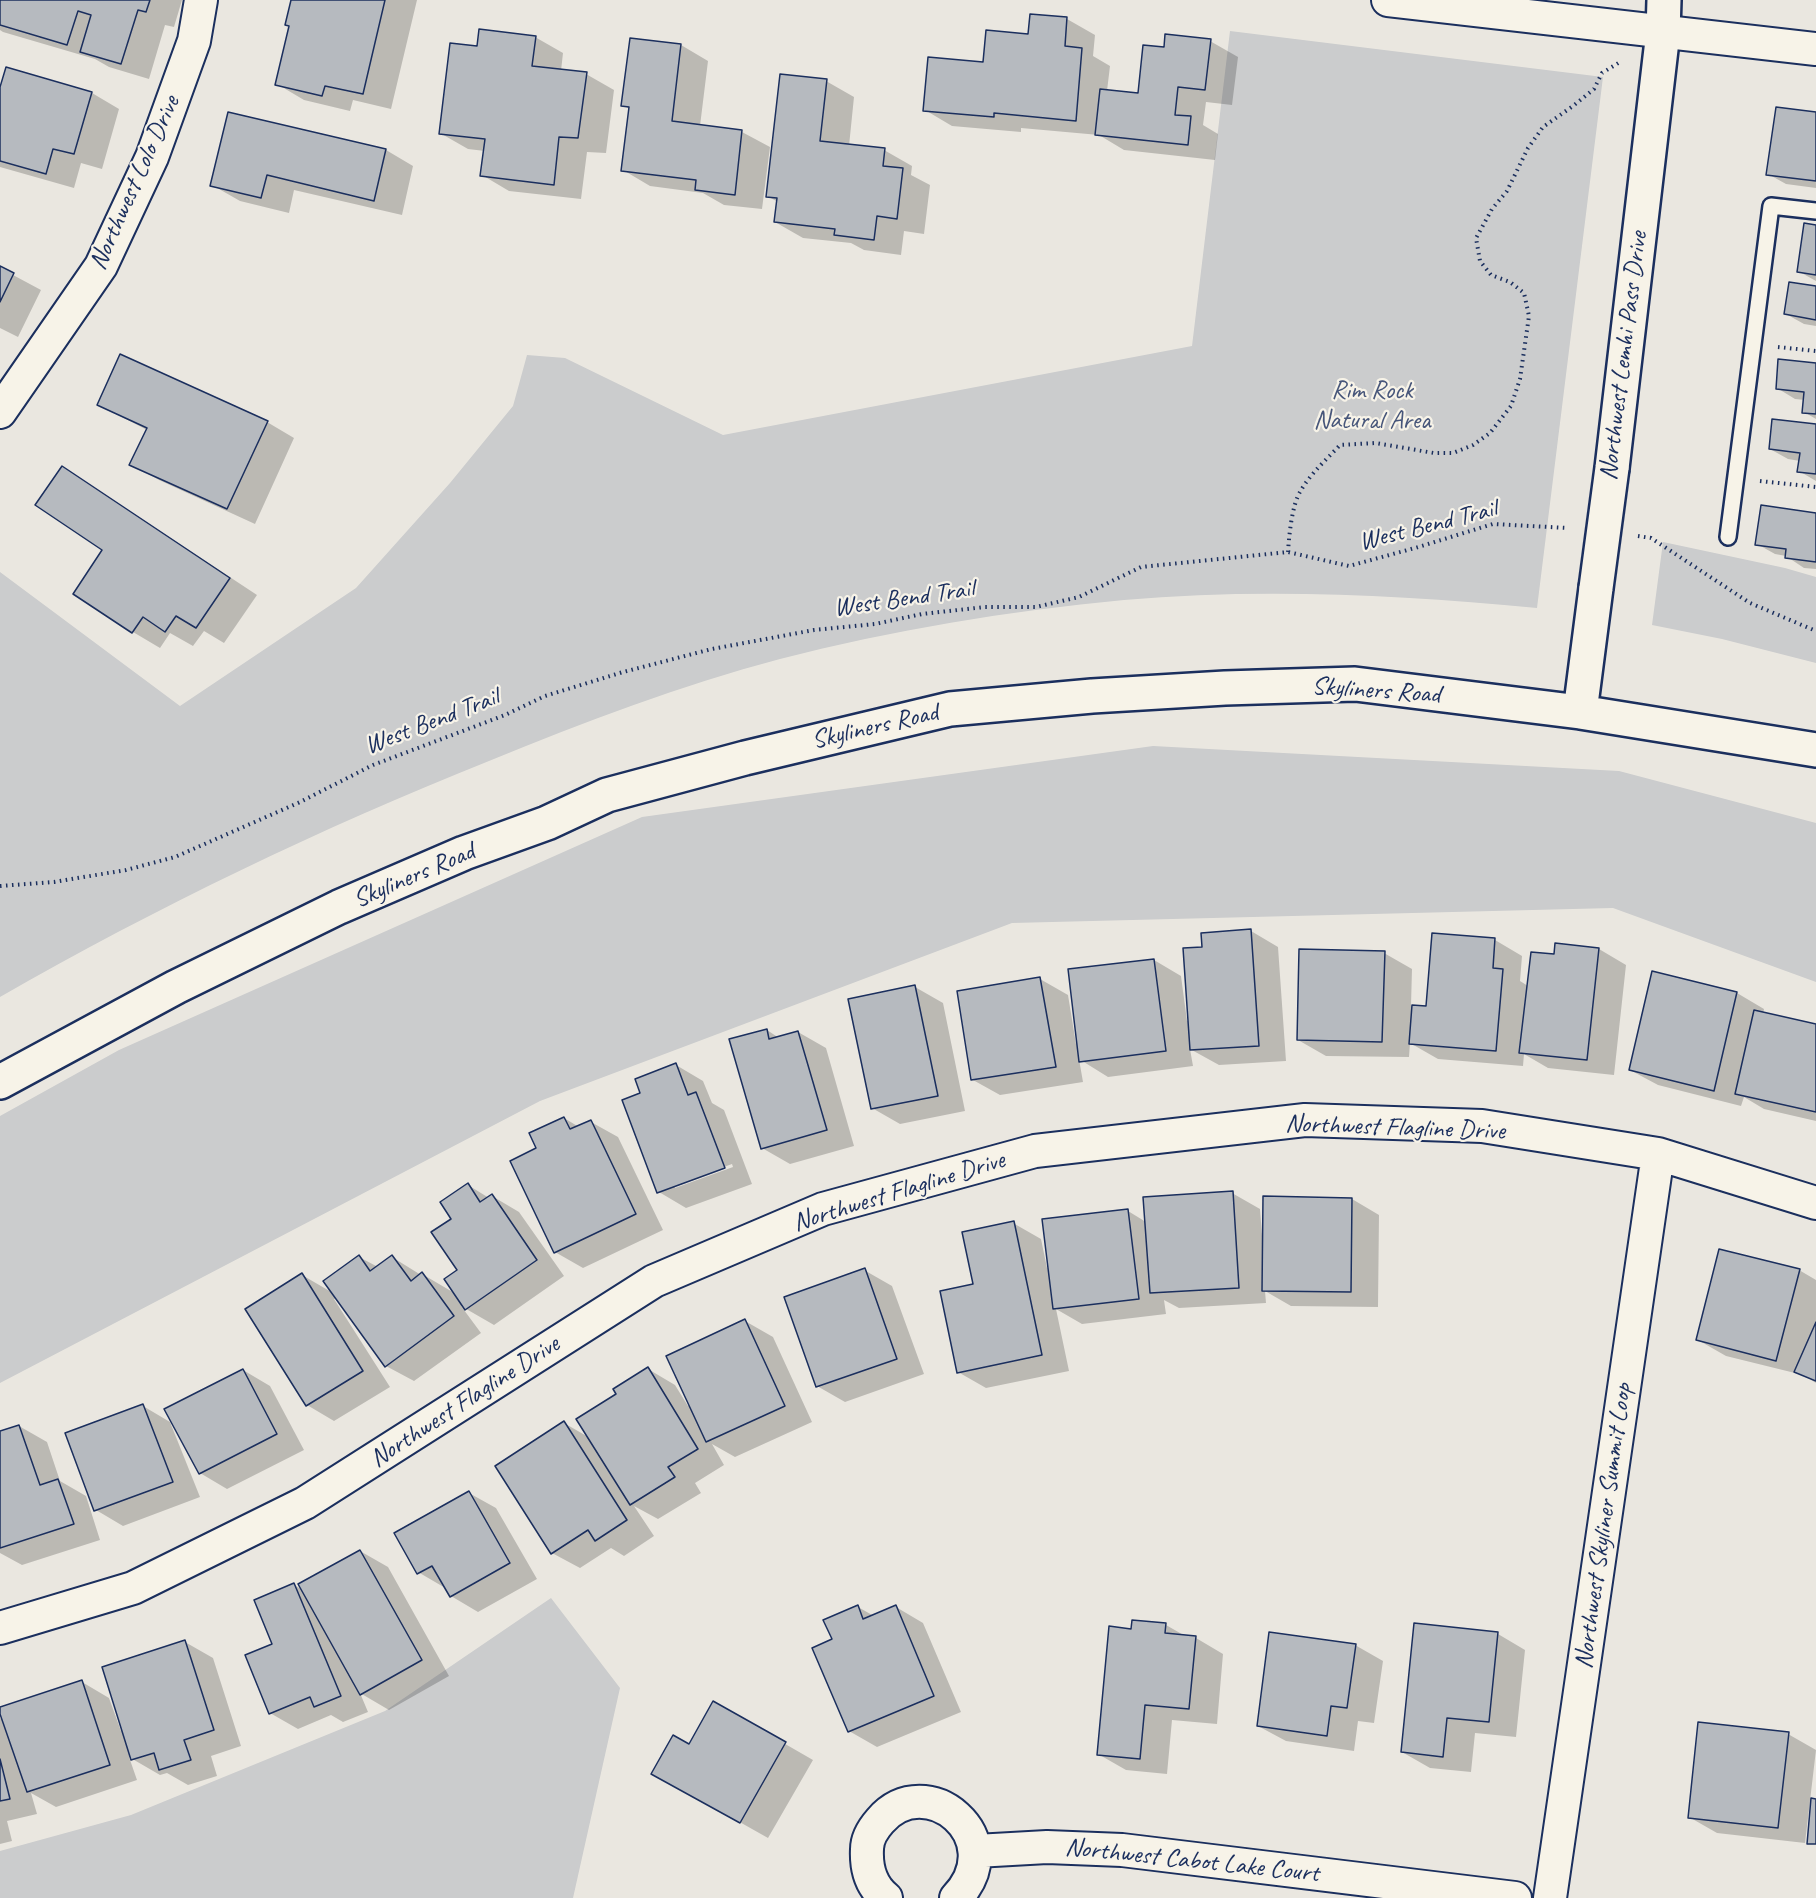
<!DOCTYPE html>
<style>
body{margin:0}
canvas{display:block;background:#eae7e0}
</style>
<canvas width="1816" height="1898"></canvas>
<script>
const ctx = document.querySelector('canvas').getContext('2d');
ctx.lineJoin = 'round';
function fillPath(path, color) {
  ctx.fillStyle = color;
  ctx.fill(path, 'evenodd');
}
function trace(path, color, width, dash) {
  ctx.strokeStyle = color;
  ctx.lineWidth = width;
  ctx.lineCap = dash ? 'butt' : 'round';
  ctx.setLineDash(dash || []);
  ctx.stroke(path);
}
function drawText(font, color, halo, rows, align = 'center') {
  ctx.font = font + ' Caveat,sans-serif';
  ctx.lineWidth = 4.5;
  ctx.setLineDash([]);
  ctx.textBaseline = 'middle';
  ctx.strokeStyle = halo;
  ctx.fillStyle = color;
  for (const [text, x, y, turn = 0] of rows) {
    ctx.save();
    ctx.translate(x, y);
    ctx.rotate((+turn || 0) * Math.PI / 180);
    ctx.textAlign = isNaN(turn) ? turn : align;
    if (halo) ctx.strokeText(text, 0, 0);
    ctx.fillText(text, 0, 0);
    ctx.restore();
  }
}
fillPath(new Path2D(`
 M1230 31 1603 77 1537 608C1400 595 1262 588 1124 600 1008 611 893 630 780 659 681 685 584 722 489 761 321 828 157 907 0 997V572L180 706 356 588 450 483 513 406 527 355 565 358 723 435 1192 346Z
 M1663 542 1785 568 1816 577V663L1722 639 1652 625Z
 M1153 746 1619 771 1816 823V982L1613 908 1012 923 540 1101 0 1383V1116L119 1050 642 817Z
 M551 1598 620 1688 573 1898H0V1851L131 1815 385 1711Z`), '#cbcccd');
fillPath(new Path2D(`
 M0 0H182L174 27 165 25 149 79 109 67 95 59 3 32 0 30Z
 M292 0H417L391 109 353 100 350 111 304 100 277 84 291 27Z
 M1032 16 1067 19 1095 35 1093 56 1110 66 1107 91 1139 95 1210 41 1238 57 1232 105 1206 102 1203 125 1218 134 1215 160 1124 150 1099 135 1021 128V132L952 126 925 110 985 64 1030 35Z
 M535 37 563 53 561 71 586 74 614 90 606 153 587 152 581 199 509 191 482 175 485 151 468 149 440 133 478 48Z
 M631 39 681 45 708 61 700 126 742 132 770 147 762 209 724 205 703 193 650 186 623 170 630 109 623 105Z
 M826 81 854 97 849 146 884 150 912 166 911 175 930 185 924 234 904 231 901 255 864 250 851 243 803 238 775 222 778 202 767 196Z
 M0 88 92 93 119 109 102 169 81 163 74 188 0 167Z
 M1816 114V188L1786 184 1768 174Z
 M386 150 413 166 402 215 294 190 289 213 240 201 212 185Z
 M1816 227V281L1798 271Z
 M0 268 41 290 18 337 0 328Z
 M1816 287V326L1804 324 1786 314Z
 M1816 364V419L1804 412 1805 400 1795 399 1777 388Z
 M99 405 267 422 294 438 255 524 159 480 131 464 147 430Z
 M1816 425V481L1799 471 1800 461 1788 459 1770 449Z
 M62 468 89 484 257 595 224 643 204 631 193 646 170 633 160 648 133 632 75 593 104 550Z
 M1816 515V569L1804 568 1786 556 1775 554 1757 544Z
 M1251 931 1278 947 1286 1061 1219 1065 1190 1049 1193 1066 1108 1077 1079 1059 1083 1082 1000 1095 973 1080 1040 979 1068 995 1076 1044H1079L1154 960 1181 976 1187 1021 1190 1020 1204 948Z
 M1495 940 1522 956 1520 981 1528 986 1555 956 1599 949 1626 965 1614 1075 1548 1068 1524 1054 1523 1066 1438 1059 1410 1043 1409 1057 1326 1056 1298 1040 1384 953 1412 969 1411 1006 1427 1008Z
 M1653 973 1737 993 1764 1009 1763 1014 1816 1026V1121L1764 1109 1744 1097 1741 1106 1658 1085 1630 1070Z
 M915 987 943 1003 965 1111 900 1124 872 1108Z
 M767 1030 779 1038 798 1032 826 1048 854 1146 790 1164 762 1148Z
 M676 1065 703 1081 712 1103 724 1110 752 1184 686 1208 659 1192 642 1093ZM732 1164 733 1167 675 1188V1185Z
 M564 1118 579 1127 591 1122 618 1137 663 1230 583 1268 555 1252 512 1162 538 1149Z
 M468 1185 489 1198 492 1196 519 1212 564 1276 494 1325 461 1306 481 1333 414 1381 386 1366 337 1298 334 1299 390 1387 334 1421 307 1405 302 1275 333 1293 359 1257 378 1267 392 1257 421 1275 422 1274 456 1294 459 1270 453 1219Z
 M1232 1193 1260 1209 1262 1235 1352 1199 1379 1215 1378 1307 1291 1306 1265 1291 1266 1303 1179 1308 1164 1300 1166 1314 1082 1324 1056 1309 1069 1371 986 1388 958 1372 974 1285 1013 1223 1041 1239 1047 1268 1128 1211 1146 1222Z
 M864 1270 892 1286 924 1374 845 1402 817 1386Z
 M1799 1270 1816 1280V1383L1803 1375 1726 1356 1698 1340Z
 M745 1321 773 1337 812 1422 735 1457 712 1444 724 1465 695 1483 701 1493 658 1519 634 1506 654 1536 624 1556 611 1548 580 1568 552 1553 564 1423 590 1438 618 1395 648 1369 675 1385 688 1406 690 1405Z
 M243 1370 270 1386 304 1450 227 1489 200 1473Z
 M143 1406 170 1422 200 1497 123 1526 96 1510 67 1434Z
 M19 1426 47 1442 60 1481 86 1496 100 1540 22 1565 0 1553V1433Z
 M469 1493 496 1508 537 1579 478 1612 451 1596 447 1589 418 1572Z
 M360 1551 388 1567 449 1676 389 1710 360 1693 368 1712 343 1722 331 1715 298 1729 270 1713 274 1644 294 1585 303 1590Z
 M858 1607 874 1616 896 1607 923 1623 961 1712 877 1747 849 1731 834 1640Z
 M1166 1625 1187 1637 1196 1638 1223 1654 1217 1724 1172 1720 1167 1774 1126 1770 1098 1754 1133 1630Z
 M1416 1625 1498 1634 1525 1650 1516 1737 1475 1733 1471 1772 1430 1768 1402 1752Z
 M185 1642 213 1658 241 1746 211 1756 217 1776 188 1785 167 1773 160 1775 129 1757 137 1780 56 1807 31 1793 37 1814 7 1821 12 1841 0 1844V1718L4 1720 82 1682 109 1698 121 1731 123 1730Z
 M1355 1645 1383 1661 1374 1723 1358 1721 1354 1751 1286 1741 1258 1726Z
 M714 1703 813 1760 768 1838 681 1789 690 1746Z
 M1788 1734 1816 1750 1805 1843 1717 1833 1689 1817Z`), '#0003');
const building = new Path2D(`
 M0 0H150L146 12 138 10 121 64 80 52 91 15 78 11 67 45 0 25Z
 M291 0H385L363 94 325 86 322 96 275 85 289 26 285 25Z
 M1030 14 1067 17 1065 46 1082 48 1076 121 994 113V117L923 111 928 57 983 62 986 30 1028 34Z
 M479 29 536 36 532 66 587 72 578 138 559 137 554 185 480 176 485 139 439 134 450 43 477 46Z
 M1165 34 1211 39 1205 90 1178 87 1175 115 1191 116 1188 145 1095 135 1100 89 1138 93 1143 45 1164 47Z
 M630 38 681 44 672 121 742 130 735 195 695 190 696 180 621 171 629 107 621 106Z
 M6 67 92 92 74 154 53 149 46 174 0 161V87Z
 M780 74 827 79 820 141 885 148 883 166 903 168 897 219 877 216 874 240 834 235 835 229 774 222 777 198 766 197Z
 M1776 107 1816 112V181L1766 175Z
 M228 112 386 149 374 201 267 175 261 198 210 186Z
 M1804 223 1816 225V275L1797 272Z
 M0 266 14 273 0 302Z
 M1789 282 1816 286V320L1784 314Z
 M120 354 268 421 227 509 129 465 147 428 97 405Z
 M1778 359 1816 363V414L1802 413 1804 392 1776 389Z
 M1772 419 1816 424V474L1797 472 1800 453 1769 449Z
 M62 466 230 578 196 628 176 616 165 632 143 617 132 633 73 594 102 550 35 505Z
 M1761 505 1816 513V562L1785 558 1786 549 1755 545Z
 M1251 929 1259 1046 1190 1050 1183 948 1202 947 1201 933Z
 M1432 933 1495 938 1493 968 1503 969 1496 1051 1409 1044 1412 1005 1426 1006Z
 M1555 943 1599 948 1587 1060 1519 1053 1531 952 1554 954Z
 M1299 949 1385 951 1382 1042 1297 1040Z
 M1154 959 1166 1051 1079 1062 1068 969Z
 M1652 971 1737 992 1714 1091 1629 1070Z
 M1040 977 1056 1067 971 1080 957 991Z
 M915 985 938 1096 871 1109 848 999Z
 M1754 1010 1816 1024V1112L1735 1094Z
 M767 1029 769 1039 798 1031 827 1130 761 1149 729 1039Z
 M676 1063 688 1095 696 1092 725 1168 657 1193 622 1100 640 1093 635 1079Z
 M564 1117 570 1129 591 1120 636 1214 554 1253 510 1161 536 1148 529 1133Z
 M468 1183 480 1202 492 1194 537 1260 465 1310 444 1279 457 1270 431 1232 451 1219 440 1202Z
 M1233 1191 1239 1288 1150 1293 1143 1197Z
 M1263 1196 1352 1198 1351 1292 1262 1291Z
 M1128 1209 1139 1299 1053 1309 1042 1219Z
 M1014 1221 1042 1355 957 1373 940 1291 973 1284 962 1232Z
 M1719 1249 1800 1269 1776 1361 1696 1340Z
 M359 1255 370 1271 392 1255 411 1281 422 1272 454 1316 385 1367 323 1281Z
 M865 1268 897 1359 816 1387 784 1297Z
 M302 1273 363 1371 306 1406 245 1309Z
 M745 1319 785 1406 706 1442 666 1356Z
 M1816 1322V1381L1794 1372Z
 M648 1367 698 1449 668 1467 675 1477 630 1505 576 1419 616 1394 613 1389Z
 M243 1369 277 1434 199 1474 164 1409Z
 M143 1404 173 1482 94 1511 65 1433Z
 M564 1421 627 1520 595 1541 588 1530 551 1554 495 1466Z
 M19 1425 40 1485 58 1479 74 1524 0 1548V1431Z
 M469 1491 510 1563 450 1597 432 1566 417 1574 394 1533Z
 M360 1550 422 1660 360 1695 298 1584Z
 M294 1583 341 1696 314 1707 310 1697 269 1714 245 1655 272 1644 254 1600Z
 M858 1605 863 1619 896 1605 934 1696 848 1732 812 1648 832 1639 823 1620Z
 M1132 1620 1166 1623 1165 1633 1196 1636 1189 1709 1145 1705 1140 1759 1097 1755 1109 1626 1131 1629Z
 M1414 1623 1498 1632 1489 1722 1447 1718 1443 1757 1401 1752Z
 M1269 1632 1356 1644 1347 1708 1331 1706 1327 1736 1257 1726Z
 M185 1640 214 1730 184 1740 191 1760 159 1770 154 1753 131 1760 102 1667Z
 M82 1680 110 1765 27 1792 0 1714V1707Z
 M713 1701 786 1742 740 1823 651 1774 673 1735 689 1744Z
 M1698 1722 1789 1732 1778 1828 1688 1818Z
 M0 1759 10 1799 0 1801Z
 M1811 1798 1816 1799V1844H1807Z`);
fillPath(building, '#b6babf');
trace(building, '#1b2f5e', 1.5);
const service = new Path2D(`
 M1728 537 1771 206 1816 211`);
const minor = new Path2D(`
 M1388 0 1816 49
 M0 412 101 266 152 157 194 41 201 0
 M0 1628 133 1588 305 1503 654 1281 823 1209 1035 1151 1305 1120 1482 1126 1658 1154 1816 1203
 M976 1851 1047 1847 1122 1850 1515 1898
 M886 1898C871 1886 866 1868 867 1849 867 1838 873 1829 880 1821 926 1767 1013 1838 956 1898
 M1550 1898 1658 1154`);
const tertiary = new Path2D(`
 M1612 468 1663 32 1664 0
 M1580 712 1596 588
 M0 1082 176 987 339 907 464 853 547 823 607 795 745 758 950 709 1092 696 1225 688 1355 684 1580 712 1816 750`);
trace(service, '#1b2f5e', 20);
trace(minor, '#1b2f5e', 36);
trace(tertiary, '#1b2f5e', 38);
trace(new Path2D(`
 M1778 347 1816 351
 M1760 481 1816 487
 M1638 536 1651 538 1750 603 1816 631
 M1288 552C1289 536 1292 505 1300 492 1310 474 1326 460 1340 445L1375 443 1434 453H1453L1473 445 1490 433 1511 406 1520 379 1529 316 1524 293 1510 282 1491 275 1480 261 1476 238 1492 209 1507 191 1528 148 1543 127 1573 106 1594 89 1602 73 1620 62
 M0 886 54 882 126 870 175 857 298 803 373 765 505 715 545 696 623 672 712 649 814 630 875 624 922 614 985 607H1036L1079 597 1141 567 1288 552 1349 566 1415 548 1493 524 1568 528`), '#1b2f5e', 4, [1.5, 4.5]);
trace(service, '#f7f3e8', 15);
trace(minor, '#f7f3e8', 32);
trace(tertiary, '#f7f3e8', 33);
const tertiaryBridge = new Path2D(`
 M1596 588 1612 468`);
trace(tertiaryBridge, '#1b2f5e', 38, []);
trace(tertiaryBridge, '#f7f3e8', 33);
drawText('26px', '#1b2f5e', '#f7f3e8', [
 ["Northwest Lolo Drive",135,183,-66],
 ["Northwest Lemhi Pass Drive",1624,356,-83],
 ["West Bend Trail",1428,526,-14],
 ["West Bend Trail",904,599,-8],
 ["Skyliners Road",1376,691,4],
 ["West Bend Trail",432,722,-21],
 ["Skyliners Road",875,727,-13],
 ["Skyliners Road",414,876,-23],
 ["Northwest Flagline Drive",1395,1128,2],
 ["Northwest Flagline Drive",899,1192,-17],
 ["Northwest Flagline Drive",465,1402,-33],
 ["Northwest Skyliner Summit Loop",1604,1526,-82],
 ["Northwest Cabot Lake Court",1192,1861,6]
]);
drawText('26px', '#47567a', '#f7f3e8', [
 ["Rim Rock",1372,391],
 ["Natural Area",1372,421]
]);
</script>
